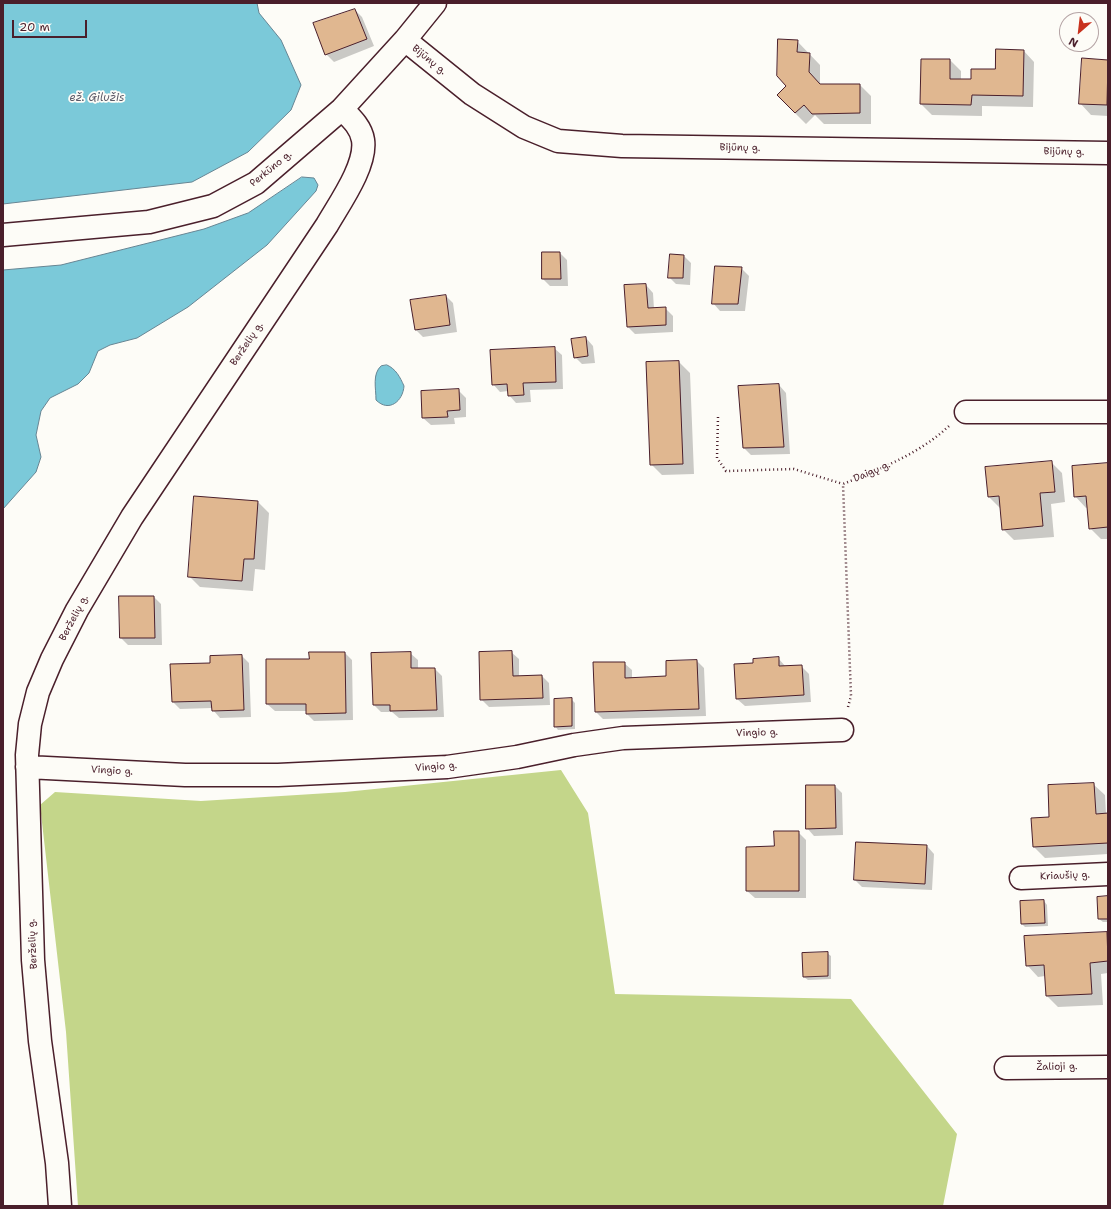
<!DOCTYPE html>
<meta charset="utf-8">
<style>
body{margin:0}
#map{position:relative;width:1111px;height:1209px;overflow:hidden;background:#fdfcf7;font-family:"Shantell Sans",sans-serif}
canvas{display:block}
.frame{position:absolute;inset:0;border:4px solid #4a1f2b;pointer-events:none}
.north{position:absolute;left:1059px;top:12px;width:40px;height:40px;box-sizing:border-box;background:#fdfcf7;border:1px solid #b5a4a5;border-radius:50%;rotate:208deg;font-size:11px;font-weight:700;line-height:16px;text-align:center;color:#4a1f2b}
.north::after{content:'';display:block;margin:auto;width:14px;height:18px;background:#c8321e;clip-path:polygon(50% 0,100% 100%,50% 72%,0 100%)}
.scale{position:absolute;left:12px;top:20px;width:75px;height:18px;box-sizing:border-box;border:2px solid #4a1f2b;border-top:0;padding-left:5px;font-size:12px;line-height:14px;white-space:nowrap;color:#4a1f2b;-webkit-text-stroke:3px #fdfcf7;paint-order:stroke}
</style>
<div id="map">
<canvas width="1111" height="1209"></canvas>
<div class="frame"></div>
<div class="north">N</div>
<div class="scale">20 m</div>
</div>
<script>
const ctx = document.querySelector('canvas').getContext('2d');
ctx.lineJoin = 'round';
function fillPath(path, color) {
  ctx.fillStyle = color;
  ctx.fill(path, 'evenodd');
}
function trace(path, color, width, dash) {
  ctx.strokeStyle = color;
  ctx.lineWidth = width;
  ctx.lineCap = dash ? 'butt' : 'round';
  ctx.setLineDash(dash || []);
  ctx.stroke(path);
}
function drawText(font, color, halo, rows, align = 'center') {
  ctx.font = font + ' "Shantell Sans",sans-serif';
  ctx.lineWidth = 3.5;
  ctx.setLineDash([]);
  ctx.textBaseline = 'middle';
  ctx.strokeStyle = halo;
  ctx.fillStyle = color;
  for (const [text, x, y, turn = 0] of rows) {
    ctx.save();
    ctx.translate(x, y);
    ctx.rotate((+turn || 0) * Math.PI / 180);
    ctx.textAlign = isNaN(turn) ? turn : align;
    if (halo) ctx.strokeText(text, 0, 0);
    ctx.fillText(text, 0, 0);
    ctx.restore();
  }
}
fillPath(new Path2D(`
 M561 770 588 813 615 994 851 999 957 1134 943 1206H78L66 1032 40 805 55 792 201 801 345 792Z`), '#c4d68a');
const water = new Path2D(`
 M3 3H257L259 13 281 40 301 85 291 110 248 152 192 182 3 204Z
 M302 177 314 178 318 185 316 191 267 245 188 307 137 338 110 345 98 351 89 373 78 384 50 398 41 411 36 435 41 457 36 472 3 509V270L61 265 204 229 248 213Z
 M387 365C396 369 400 377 404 386 403 401 389 413 376 400 376 388 372 374 381 366Z`);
fillPath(water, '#7bc9d9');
trace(water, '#678593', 1);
fillPath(new Path2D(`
 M355 10 362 17 374 46 334 62 326 54Z
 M797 41 820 65V85H860L871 96V124H824L815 115 806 124 795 113 788 86Z
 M1023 50 1034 62 1033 107 982 106V116L932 115 921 104 950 60 961 71V80H972L996 70Z
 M1083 59 1108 61V116L1091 115 1080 103Z
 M543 253H560L567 260 568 286H550L543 279Z
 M684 256 691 263 690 285 676 284 669 277Z
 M741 268 749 276 745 311H720L713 303Z
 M646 285 653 293 654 309 665 308 673 316V332L635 334 628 327 625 286Z
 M446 296 453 303 457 332 423 337 416 330Z
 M586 338 593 346 595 363 582 364 575 357Z
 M554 348 562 355 563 389 530 390 531 402 516 403 509 395 508 391 500 392 493 384Z
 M679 362 690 373 694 474 662 475 651 464Z
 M779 385 786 393 790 454 751 455 744 448Z
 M458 390 466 398V417L454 418 455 424 431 425 423 418Z
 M1051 462 1062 473 1065 502 1051 504 1054 537 1014 540 1003 529 1001 508H1000L989 497Z
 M1108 464V539H1101L1090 528 1088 507 1086 508 1075 496Z
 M258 502 269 513 265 570 255 569 253 591 200 587 189 576Z
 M154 597 161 604 162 645H128L121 638Z
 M511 652 519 659V677L542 676 549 683 550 705 489 707 481 699Z
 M345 653 352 660 353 720 314 721 307 714V711H275L267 704 310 660Z
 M410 653 418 660V669H435L442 676 444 717 399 718 392 712H381L374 705Z
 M242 656 249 663 251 717 220 718 213 710 212 708 180 709 173 702 211 664Z
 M778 658 786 667 801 666 809 674 811 702 745 706 737 699 754 664Z
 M697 661 704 668 706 716 603 719 596 712 624 663 632 670V678L667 677Z
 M571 699 575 703V729L558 730 555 726Z
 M1093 784 1105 795 1106 814H1108V854L1045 858 1034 847 1050 818Z
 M835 786 842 793 843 835 814 836 807 828Z
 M798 832 806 840V898H755L747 891 775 847Z
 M857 843 927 846 934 854 932 890 862 887 855 880Z
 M1108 897V922H1103L1099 919Z
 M1044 901 1047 905 1048 926 1025 927 1022 924Z
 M1107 933 1108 934V973L1101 974 1103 1005 1058 1007 1047 996 1045 976 1038 977 1027 965Z
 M827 953 831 956V979L808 980 804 977Z`), '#0003');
const building = new Path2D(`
 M355 9 367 39 325 55 313 23Z
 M778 39 798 40 797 52 810 53 809 72 820 84H860V113L812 114 804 105 795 113 777 95 786 86 777 76Z
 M996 49 1024 50 1023 96 972 95 971 105 920 104 921 59H950V79H971V69H995Z
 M1082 58 1108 60 1107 105 1079 104Z
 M542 252H560L561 279H542Z
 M670 254 684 255 683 278H668Z
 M715 266 742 267 738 304H712Z
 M646 284 648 308 666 307V325L627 327 624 285Z
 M446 295 450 325 415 330 410 300Z
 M586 337 588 356 574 358 571 339Z
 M555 347 556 382 523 383 524 395 508 396 507 384 492 385 490 350Z
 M679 361 683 464 650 465 646 362Z
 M779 384 784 447 743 448 738 386Z
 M459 389 460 410 447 411 448 417 422 418 421 391Z
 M1052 461 1055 492 1040 493 1043 526 1002 530 999 496 988 497 985 467Z
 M1108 463V527L1089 529 1086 496 1074 497 1072 466Z
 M194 496 258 501 254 559H244L242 581 188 577Z
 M119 596H154L155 638H120Z
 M512 651 513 676 542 675 543 698 480 700 479 652Z
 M309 652H345L346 713 306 714V704H266V659H309Z
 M411 652V668H435L437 710 390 711V705H373L371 653Z
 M242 655 244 710 212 711 211 701 172 702 170 664 210 663V656Z
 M779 657V666L802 665 804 695 736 699 734 664 753 663V659Z
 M697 660 699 709 595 712 593 662H625V678L666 676V661Z
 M572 698V726L554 727V699Z
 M1094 783 1096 814 1108 813V843L1033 847 1031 818 1049 817 1048 785Z
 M806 785H835L836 828 806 829Z
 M774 831H799V891H746V847L774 846Z
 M856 842 927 845 925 884 854 880Z
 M1108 896V919H1098L1097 897Z
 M1044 900 1045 923 1021 924 1020 901Z
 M1107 932 1108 961 1090 963 1092 994 1046 996 1044 965 1026 966 1024 936Z
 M828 952V976L803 977 802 953Z`);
fillPath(building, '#e0b790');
trace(building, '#4a1f2b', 1);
const minor = new Path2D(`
 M405 40 472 94 524 127 558 141 622 146 1108 153
 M3 235 149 222 213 206 256 183 342 109 405 40 435 3
 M966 412H1108
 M27 767 185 775H278L447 767 517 757 574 745 623 738 842 730
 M1021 878 1108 874
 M1006 1068 1108 1067
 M60 1206 57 1163 40 1041 33 960 27 755 30 724 38 692 52 659 77 610 132 517 327 225C339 204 367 165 363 140 361 127 351 118 342 109`);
trace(minor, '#4a1f2b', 25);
trace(new Path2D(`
 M718 417 717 458 726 471 794 469 843 484
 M848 707 851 696 843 484C880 469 919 454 949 426`), '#4a1f2b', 2.5, [1, 3]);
trace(minor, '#fdfcf7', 22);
drawText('10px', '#4a1f2b', '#fdfcf7', [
 ["Bijūnų g.",429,60,39],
 ["Bijūnų g.",740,148,1],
 ["Bijūnų g.",1064,152,1],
 ["Perkūno g.",271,169,-39],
 ["Berželių g.",247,344,-56],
 ["Daigų g.",872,472,-23],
 ["Berželių g.",74,618,-62],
 ["Vingio g.",757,733,-2],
 ["Vingio g.",436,767,-4],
 ["Vingio g.",112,771,3],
 ["Kriaušių g.",1065,876,-2],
 ["Berželių g.",33,944,-93],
 ["Žalioji g.",1057,1067,-1]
]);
drawText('italic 11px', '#5b5a68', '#fdfcf7', [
 ["ež. Gilužis",97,98]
]);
</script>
